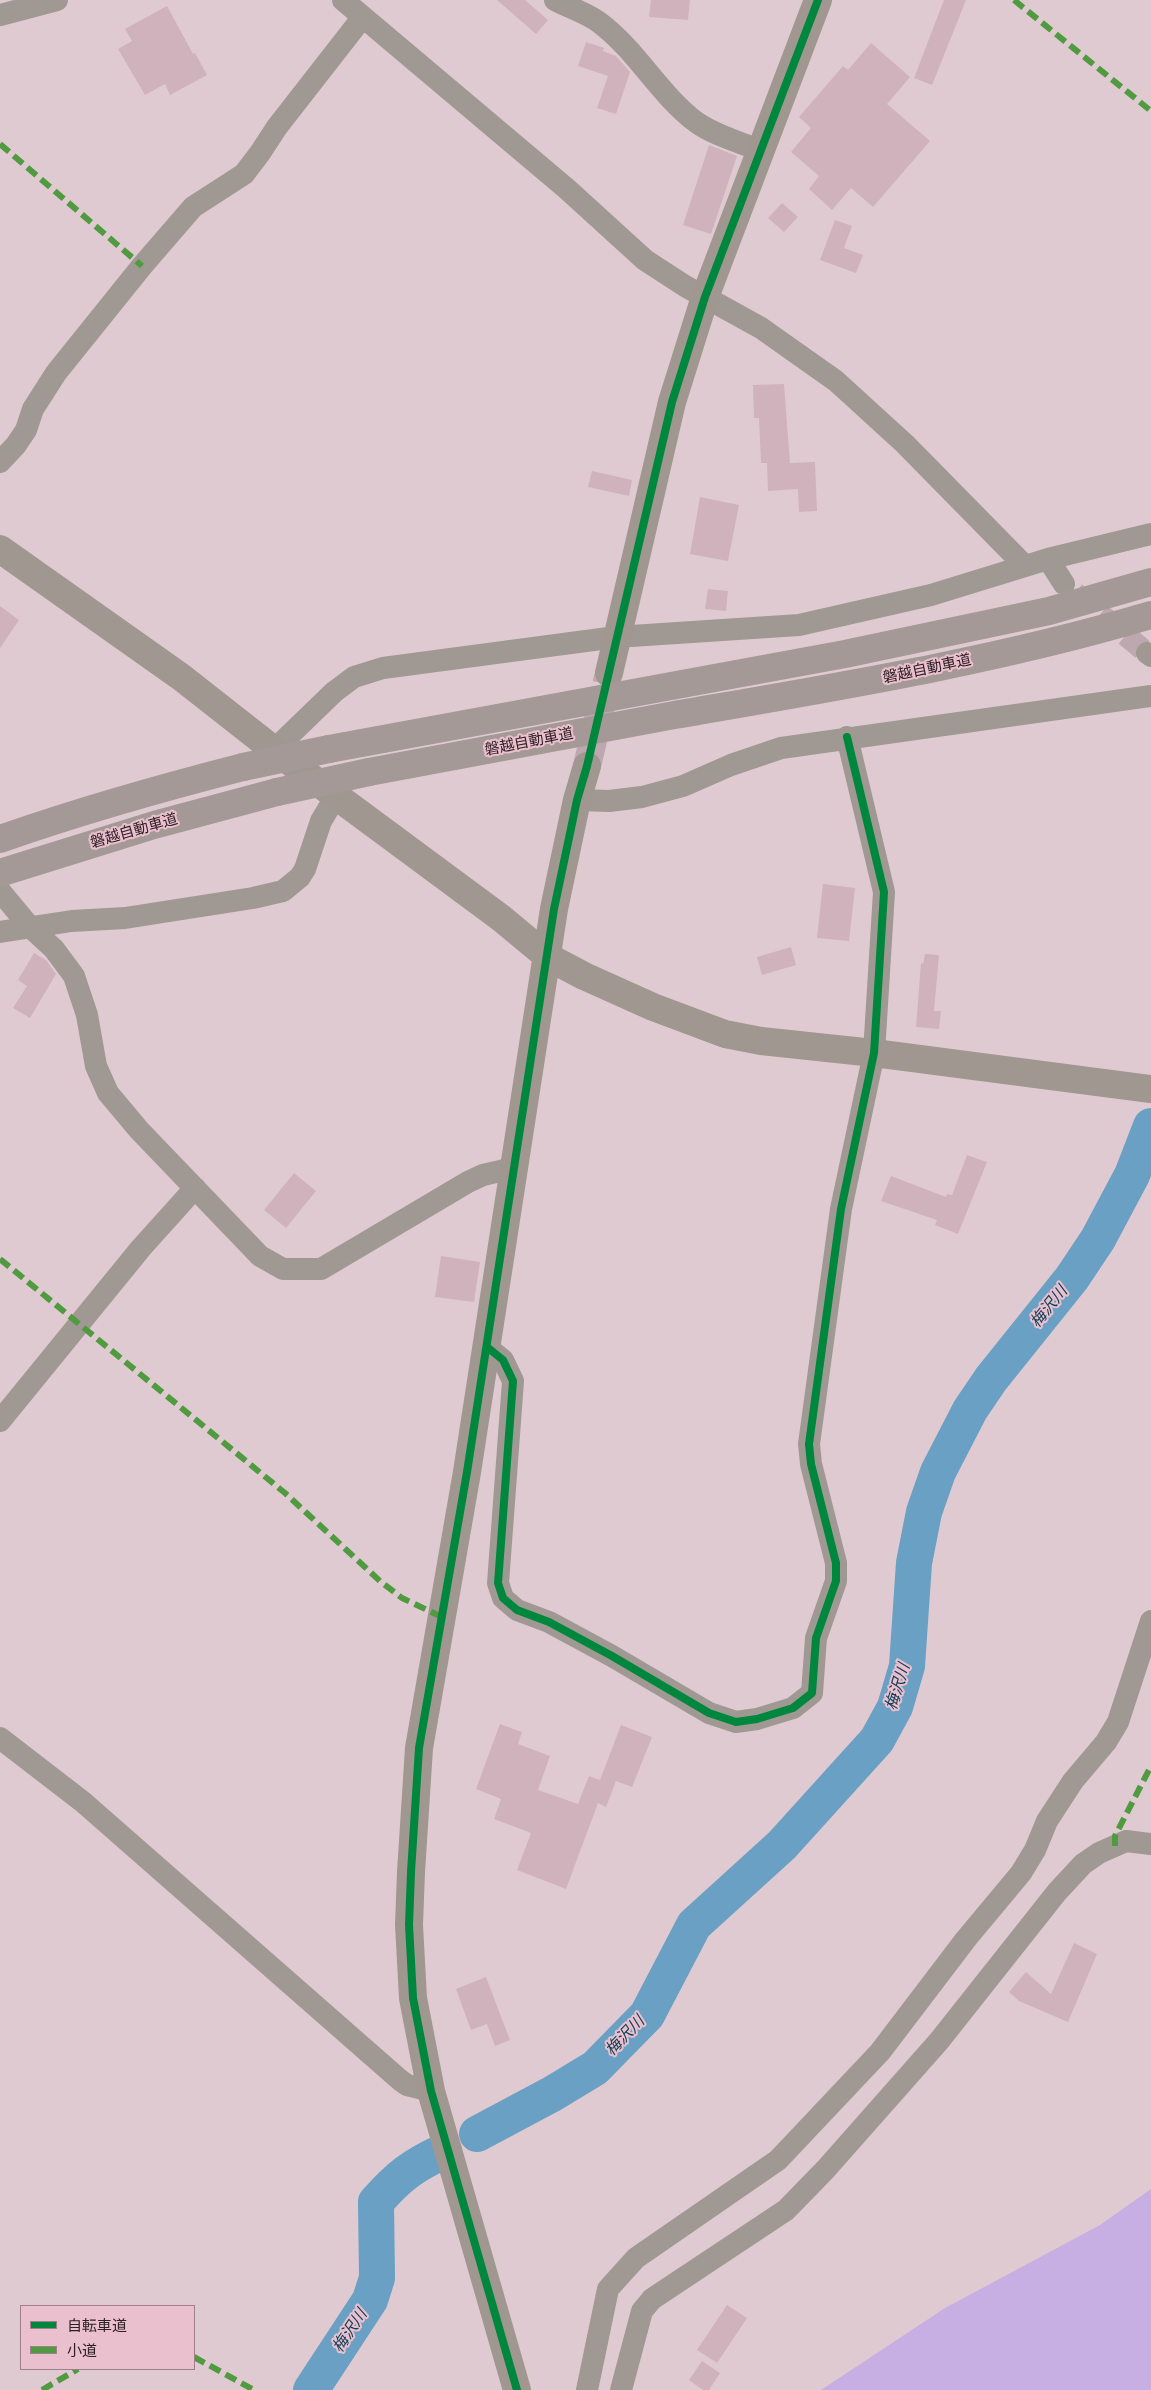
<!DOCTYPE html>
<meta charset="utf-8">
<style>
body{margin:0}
#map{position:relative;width:1151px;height:2390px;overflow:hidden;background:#e0cad2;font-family:Cabin,"Noto Sans JP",sans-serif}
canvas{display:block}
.legend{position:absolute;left:20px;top:2305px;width:175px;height:65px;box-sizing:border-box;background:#eac0ce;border:1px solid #9f808a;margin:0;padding:6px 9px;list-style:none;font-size:15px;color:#2f2025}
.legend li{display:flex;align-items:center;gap:10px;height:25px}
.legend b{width:25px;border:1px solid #9f808a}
</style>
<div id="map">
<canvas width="1151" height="2390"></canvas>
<ul class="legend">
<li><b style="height:6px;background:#00873e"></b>自転車道</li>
<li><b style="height:6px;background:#509a40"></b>小道</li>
</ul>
</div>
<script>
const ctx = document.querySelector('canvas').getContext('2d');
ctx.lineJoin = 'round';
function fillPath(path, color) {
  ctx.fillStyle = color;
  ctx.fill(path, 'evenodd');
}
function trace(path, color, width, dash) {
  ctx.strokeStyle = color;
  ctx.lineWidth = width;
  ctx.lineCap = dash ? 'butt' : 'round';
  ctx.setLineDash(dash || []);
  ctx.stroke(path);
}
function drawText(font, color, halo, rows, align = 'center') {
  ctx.font = font + ' Cabin,"Noto Sans JP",sans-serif';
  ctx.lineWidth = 4;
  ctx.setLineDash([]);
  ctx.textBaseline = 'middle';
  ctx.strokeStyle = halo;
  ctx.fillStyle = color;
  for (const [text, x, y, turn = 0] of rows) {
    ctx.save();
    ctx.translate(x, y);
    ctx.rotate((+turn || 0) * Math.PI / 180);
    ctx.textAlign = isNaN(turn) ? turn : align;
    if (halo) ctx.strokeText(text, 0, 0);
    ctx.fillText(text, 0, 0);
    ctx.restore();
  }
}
fillPath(new Path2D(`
 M1151 2189V2390H821L945 2308 1100 2225Z`), '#c7afe3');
trace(new Path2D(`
 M477 2134 552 2094 595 2068 647 2015 694 1925 782 1845 877 1740 895 1707 907 1666 914 1563 924 1512 938 1472 970 1410 991 1379 1072 1278 1098 1239 1132 1175 1151 1126
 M311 2390 370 2300 377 2278 376 2202C399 2176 412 2166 444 2151`), '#69a0c3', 36);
fillPath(new Path2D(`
 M497 0H525L548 20 536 34Z
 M651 0H690L688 20 649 17Z
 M944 0H966L932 85 914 78Z
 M167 6 193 54 195 53 207 75 170 95 165 84 145 95 118 49 132 41 125 29Z
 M586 42 604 48 603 51 616 56 630 72 616 114 597 108 608 76 578 66Z
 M871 43 910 77 887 104 930 141 873 207 851 188 832 210 809 189 819 176 791 152 811 128 799 117 843 66 848 70Z
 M709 145 737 156 711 234 683 225Z
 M782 203 798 217 784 232 768 218Z
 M835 220 852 226 844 248 863 255 856 273 820 260Z
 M784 384 790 463 815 462 817 511 799 512 798 489 768 491 767 463H761L759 418H754L753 385Z
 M592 471 632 480 629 496 588 487Z
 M700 497 739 505 728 561 690 554Z
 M708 589 728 591 726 611 705 609Z
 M0 606 19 620 0 648Z
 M823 884 855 888 849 941 817 938Z
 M791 947 796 965 762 975 757 957Z
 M34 953 46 960 56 974 30 1018 13 1008 27 986 18 980Z
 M925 954 939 955 934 1011H941L939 1029 916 1027 921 963 923 964Z
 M967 1155 987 1162 958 1234 935 1225 937 1220 881 1201 891 1176 946 1197 947 1194 952 1195Z
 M294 1173 316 1191 286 1228 264 1210Z
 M441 1256 480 1262 474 1302 435 1297Z
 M500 1724 522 1732 518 1744 550 1756 538 1790 578 1804 589 1776 600 1780 621 1725 652 1737 632 1787 616 1781 606 1807 598 1803 566 1889 517 1870 531 1833 494 1819 501 1799 476 1789Z
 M1074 1943 1097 1954 1068 2022 1019 2001 1009 1992 1026 1972 1051 1994Z
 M486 1977 510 2040 495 2046 487 2024 471 2030 456 1989Z
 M727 2305 747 2318 717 2363 697 2350Z
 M702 2361 720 2373 709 2390H703L689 2380Z`), '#cfb2bc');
trace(new Path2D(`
 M1075 593 1147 653`), '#bda8af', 22, [22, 11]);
trace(new Path2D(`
 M587 766 608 677`), '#bda8af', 28, [28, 14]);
trace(new Path2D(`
 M343 0 567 189 645 260 685 286 761 328 836 381 905 444 1025 566
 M555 0C570 8 587 13 600 23 637 51 659 94 696 122 714 135 739 142 759 150
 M0 15 57 0
 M0 462 16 445 26 430 33 409 56 373 142 266 193 207 244 174 260 153 277 127 362 18
 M1048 559 1064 584
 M1147 653 1151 656
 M274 750 334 692 354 677 383 668 616 637 799 625 931 595 1048 559 1151 534
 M577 800 609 801 642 797 683 786 731 765 781 748 1151 696
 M0 891 30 927 54 949 74 976 87 1015 96 1066 108 1093 139 1130 260 1256 283 1269H321L468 1182 483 1175 513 1168
 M0 932 72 921 125 918 253 898 283 891 300 877 305 869 321 821 336 796
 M487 1347 503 1360 513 1381 498 1583 503 1598 517 1610 549 1622 612 1656 709 1713 736 1722 757 1719 793 1708 812 1693 816 1638 836 1581V1563L811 1464 809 1444 841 1209 874 1053 884 892 847 737
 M0 1421 141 1248 195 1188
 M0 1738 83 1802 400 2080 407 2085 431 2091
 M587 2390 608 2289 636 2258 778 2160 880 2052 966 1939 1021 1873 1035 1850 1047 1821 1073 1781 1106 1742 1118 1722 1151 1621
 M621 2390 642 2311 652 2299 786 2210 825 2170 939 2041 1057 1892 1083 1864 1099 1853 1126 1841 1151 1844`), '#a09993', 22);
trace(new Path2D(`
 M0 549 181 677 274 750 501 918 548 957 584 976 653 1007 725 1034 761 1041 874 1053 1151 1089
 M609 673 672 402 705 297 818 0
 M517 2390 431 2091 413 1998 409 1925 411 1872 419 1748 467 1472 554 909 577 800 587 766`), '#a09791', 28);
trace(new Path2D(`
 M329 749 845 654 1049 611 1151 582
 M369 772C469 753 569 734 669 716 830 688 993 662 1151 615
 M0 839C80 811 161 788 243 767
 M0 873 154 825 277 792`), '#a49996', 28);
trace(new Path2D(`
 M243 767 329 749
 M277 792 369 772`), '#a49996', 28);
trace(new Path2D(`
 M1014 0 1151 111
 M0 144 142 266
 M0 1259 285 1493 380 1581 402 1598 442 1617
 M1115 1846V1836L1151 1766
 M194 2357 254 2390
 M42 2390 78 2369`), '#509a40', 6, [12, 6]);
trace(new Path2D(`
 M487 1347 503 1360 513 1381 498 1583 503 1598 517 1610 549 1622 612 1656 709 1713 736 1722 757 1719 793 1708 812 1693 816 1638 836 1581V1563L811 1464 809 1444 841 1209 874 1053 884 892 847 737
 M517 2390 431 2091 413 1998 409 1925 411 1872 419 1748 467 1472 554 909 577 800 587 766 672 402 705 297 818 0`), '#00873e', 8);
drawText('15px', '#2f2025', '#eac0ce', [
 ["磐越自動車道",927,669,-12],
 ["磐越自動車道",529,742,-11],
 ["磐越自動車道",134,831,-16]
]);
drawText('italic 16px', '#0e3f58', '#eac0ce', [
 ["梅沢川",1049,1307,-51],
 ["梅沢川",898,1687,-73],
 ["梅沢川",625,2036,-46],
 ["梅沢川",350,2331,-56]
]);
</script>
